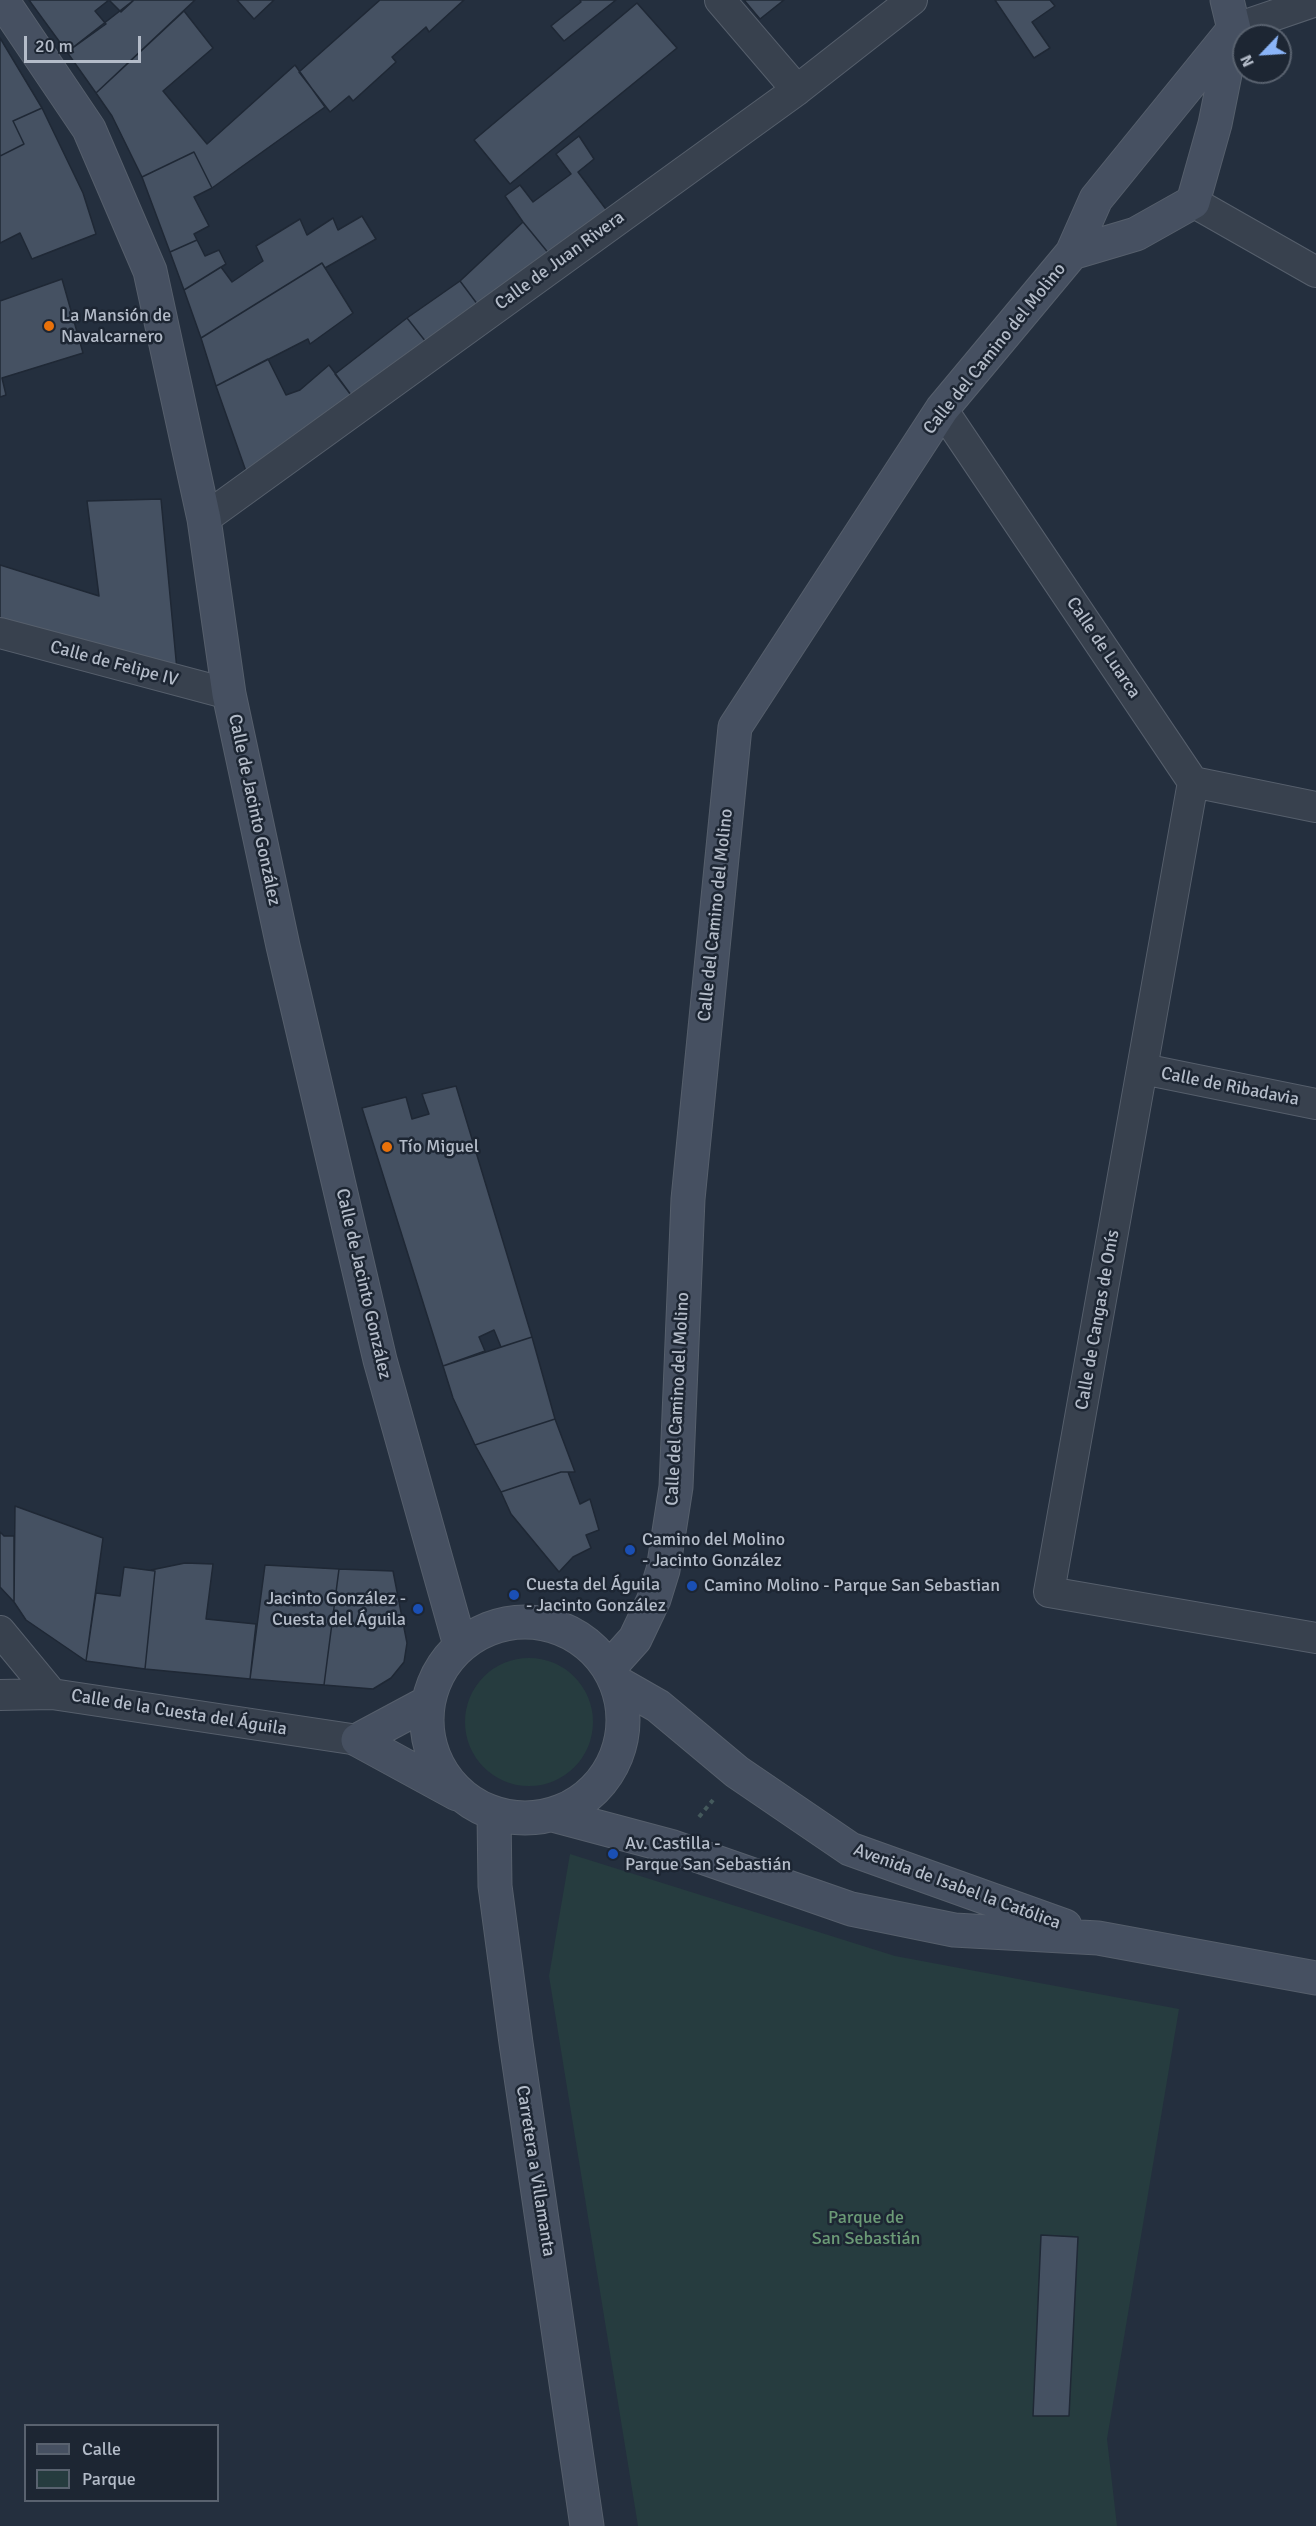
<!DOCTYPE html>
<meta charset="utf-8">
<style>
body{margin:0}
#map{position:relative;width:1316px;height:2526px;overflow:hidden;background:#242f3e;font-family:Signika,sans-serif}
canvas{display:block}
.legend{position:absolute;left:24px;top:2424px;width:195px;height:78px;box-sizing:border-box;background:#1d2633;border:2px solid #59626f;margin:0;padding:8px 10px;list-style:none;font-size:18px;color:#b4bcc9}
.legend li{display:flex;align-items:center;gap:12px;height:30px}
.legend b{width:30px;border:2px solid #59626f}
.north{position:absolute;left:1232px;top:24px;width:60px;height:60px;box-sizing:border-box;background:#1d2633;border:2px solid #59626f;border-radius:50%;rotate:245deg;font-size:16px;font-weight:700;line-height:24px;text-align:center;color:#b4bcc9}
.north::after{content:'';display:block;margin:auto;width:21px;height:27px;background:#8ab4f8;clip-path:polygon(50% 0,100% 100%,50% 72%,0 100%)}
.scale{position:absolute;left:24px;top:36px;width:117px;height:27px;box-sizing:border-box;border:3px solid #b4bcc9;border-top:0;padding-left:8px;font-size:18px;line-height:21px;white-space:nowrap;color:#b4bcc9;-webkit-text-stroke:4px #1d2633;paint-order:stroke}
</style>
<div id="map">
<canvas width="1316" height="2526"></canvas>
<ul class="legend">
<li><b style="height:8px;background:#465061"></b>Calle</li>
<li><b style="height:16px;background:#263c3f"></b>Parque</li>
</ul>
<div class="north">N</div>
<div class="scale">20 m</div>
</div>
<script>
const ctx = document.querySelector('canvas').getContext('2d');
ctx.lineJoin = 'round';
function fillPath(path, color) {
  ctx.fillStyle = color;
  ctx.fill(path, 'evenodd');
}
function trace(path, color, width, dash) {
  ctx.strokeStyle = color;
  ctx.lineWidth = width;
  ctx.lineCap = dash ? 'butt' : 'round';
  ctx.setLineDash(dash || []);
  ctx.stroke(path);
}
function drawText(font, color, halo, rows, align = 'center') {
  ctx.font = font + ' Signika,sans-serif';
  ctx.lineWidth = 5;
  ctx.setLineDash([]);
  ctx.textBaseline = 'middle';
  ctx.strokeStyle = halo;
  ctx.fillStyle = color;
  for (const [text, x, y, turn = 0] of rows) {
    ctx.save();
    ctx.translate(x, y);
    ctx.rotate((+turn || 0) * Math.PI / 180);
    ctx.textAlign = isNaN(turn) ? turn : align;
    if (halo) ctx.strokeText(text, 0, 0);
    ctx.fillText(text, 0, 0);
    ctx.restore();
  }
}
fillPath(new Path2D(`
 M465 1722a64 64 0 1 1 128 0a64 64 0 1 1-128 0Z
 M570 1854 895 1956 1179 2009 1107 2439 1117 2526H638L549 1976Z`), '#263c3f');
const building = new Path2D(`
 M29 0H134L121 12 109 0 95 11 106 24 67 52Z
 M134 0H195L96 93 67 52Z
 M237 0H274L254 19Z
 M380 0H464L429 32 426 27 392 57 396 62 353 101 349 96 330 112 299 72Z
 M580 0H616L564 41 551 26 581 2Z
 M744 0H784L760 19Z
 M995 0H1050L1055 6 1032 22 1050 48 1034 58Z
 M637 3 677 48 510 184 474 140Z
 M184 11 213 48 163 91 207 144 295 65 325 107 212 188 194 152 142 177 112 116 96 93Z
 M0 38 42 108 13 121 24 144 0 156Z
 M42 108 83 193 96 234 32 259 20 233 0 243V156L24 144 13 121Z
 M579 136 594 159 578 172 608 212 550 255 523 222 505 196 520 185 533 202 571 174 556 154Z
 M194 152 212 188 194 197 209 226 194 234 197 240 170 252 142 177Z
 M362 216 376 239 325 268 322 263 201 338 184 290 221 267 232 282 263 261 256 246 300 219 307 235 333 218 338 230Z
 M523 222 550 255 481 309 460 281Z
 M197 240 205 256 219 250 226 264 184 290 170 252Z
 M322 263 353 313 310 344 308 339 216 386 201 338Z
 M62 279 83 353 2 378 6 395 0 397V301Z
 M460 281 481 309 430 347 407 318Z
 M407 318 430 347 354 399 335 374Z
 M268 359 286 395 300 390 329 365 354 399 248 477 216 386Z
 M161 499 177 670 0 625V565L99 596 87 501Z
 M456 1086 532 1337 501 1347 494 1330 479 1337 485 1351 443 1366 362 1108 406 1097 412 1119 429 1114 422 1094Z
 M532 1337 555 1419 475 1445 453 1398 443 1366Z
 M555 1419 575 1472H561L501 1492 475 1445Z
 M561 1472H568L580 1504 590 1499 599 1530 586 1535 591 1548 573 1557 559 1572 511 1514 501 1492Z
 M15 1506 103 1538 86 1661 26 1620 14 1602Z
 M0 1532 4 1536H14V1602L0 1587Z
 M185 1563 213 1564 206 1619 256 1624 250 1679 145 1669 155 1571 151 1570Z
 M265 1565 339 1569 324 1685 250 1679Z
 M124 1567 155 1571 145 1669 86 1661 96 1593 120 1596Z
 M339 1569 393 1571 407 1643 404 1662 391 1678 373 1689 324 1685Z
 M1041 2235 1078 2237 1069 2416H1033Z`);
fillPath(building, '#455162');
trace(building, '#1f2835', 1.5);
const street = new Path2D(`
 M720 0 797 90
 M1234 29 1316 1
 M1193 202 1316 272
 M942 409 1193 782 1316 807
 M204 519 797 90 912 0
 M0 633 229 694
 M1193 782 1049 1592 1316 1638
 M1143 1069 1316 1104
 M0 1631 52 1694
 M0 1695 52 1694 358 1740`);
const secondary = new Path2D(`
 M2 0 89 129 150 271 204 519 229 694 283 946 380 1360 460 1645
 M1072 253 1136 234 1193 202 1215 124 1234 29 1227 0
 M427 1720a98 98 0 1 1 196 0a98 98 0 1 1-196 0Z
 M609 1668 635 1639 654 1599 663 1570 676 1487 688 1199 735 727 942 409 1072 253 1096 199 1234 29
 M616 1682 658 1706 737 1772 850 1849 1065 1926
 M358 1740 457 1794
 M358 1740 427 1703
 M494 1814 495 1886 516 2043 587 2526
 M553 1815 673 1847 851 1909 954 1930 1098 1938 1316 1978`);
trace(street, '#565f6c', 32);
trace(secondary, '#565f6c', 35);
trace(new Path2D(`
 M699 1817 713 1800`), '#44595c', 4, [4.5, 4.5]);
trace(street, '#38414e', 30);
trace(secondary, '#465061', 33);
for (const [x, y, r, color] of [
 [49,326,6,"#e8710a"],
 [387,1147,6,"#e8710a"],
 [630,1550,6,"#1a4fb4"],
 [692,1586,6,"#1a4fb4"],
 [514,1595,6,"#1a4fb4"],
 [418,1609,6,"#1a4fb4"],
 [613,1854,6,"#1a4fb4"]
]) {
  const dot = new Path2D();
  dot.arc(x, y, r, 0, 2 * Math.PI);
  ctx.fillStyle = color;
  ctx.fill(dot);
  trace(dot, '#1d2633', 2);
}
drawText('18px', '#b4bcc9', '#1d2633', [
 ["Calle de Juan Rivera",560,261,-36],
 ["Calle del Camino del Molino",995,349,-51],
 ["Calle de Luarca",1103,648,56],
 ["Calle de Felipe IV",114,664,15],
 ["Calle de Jacinto González",254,810,78],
 ["Calle del Camino del Molino",716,915,-84],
 ["Calle de Ribadavia",1230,1087,11],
 ["Calle de Jacinto González",363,1284,77],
 ["Calle de Cangas de Onís",1098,1320,-80],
 ["Calle del Camino del Molino",678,1399,-87],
 ["Calle de la Cuesta del Águila",179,1713,9],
 ["Avenida de Isabel la Católica",957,1887,20],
 ["Carretera a Villamanta",535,2171,81]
]);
drawText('18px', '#b4bcc9', '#1d2633', [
 ["La Mansión de",61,316],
 ["Navalcarnero",61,337],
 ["Tío Miguel",399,1147],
 ["Camino del Molino",642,1540],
 ["- Jacinto González",642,1561],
 ["Cuesta del Águila",526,1585],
 ["- Jacinto González",526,1606],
 ["Camino Molino - Parque San Sebastian",704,1586],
 ["Jacinto González -",406,1599,"right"],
 ["Cuesta del Águila",406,1620,"right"],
 ["Av. Castilla -",625,1844],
 ["Parque San Sebastián",625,1865]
], 'left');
drawText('18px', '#6b9a76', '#1d2633', [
 ["Parque de",866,2218],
 ["San Sebastián",866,2239]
]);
</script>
